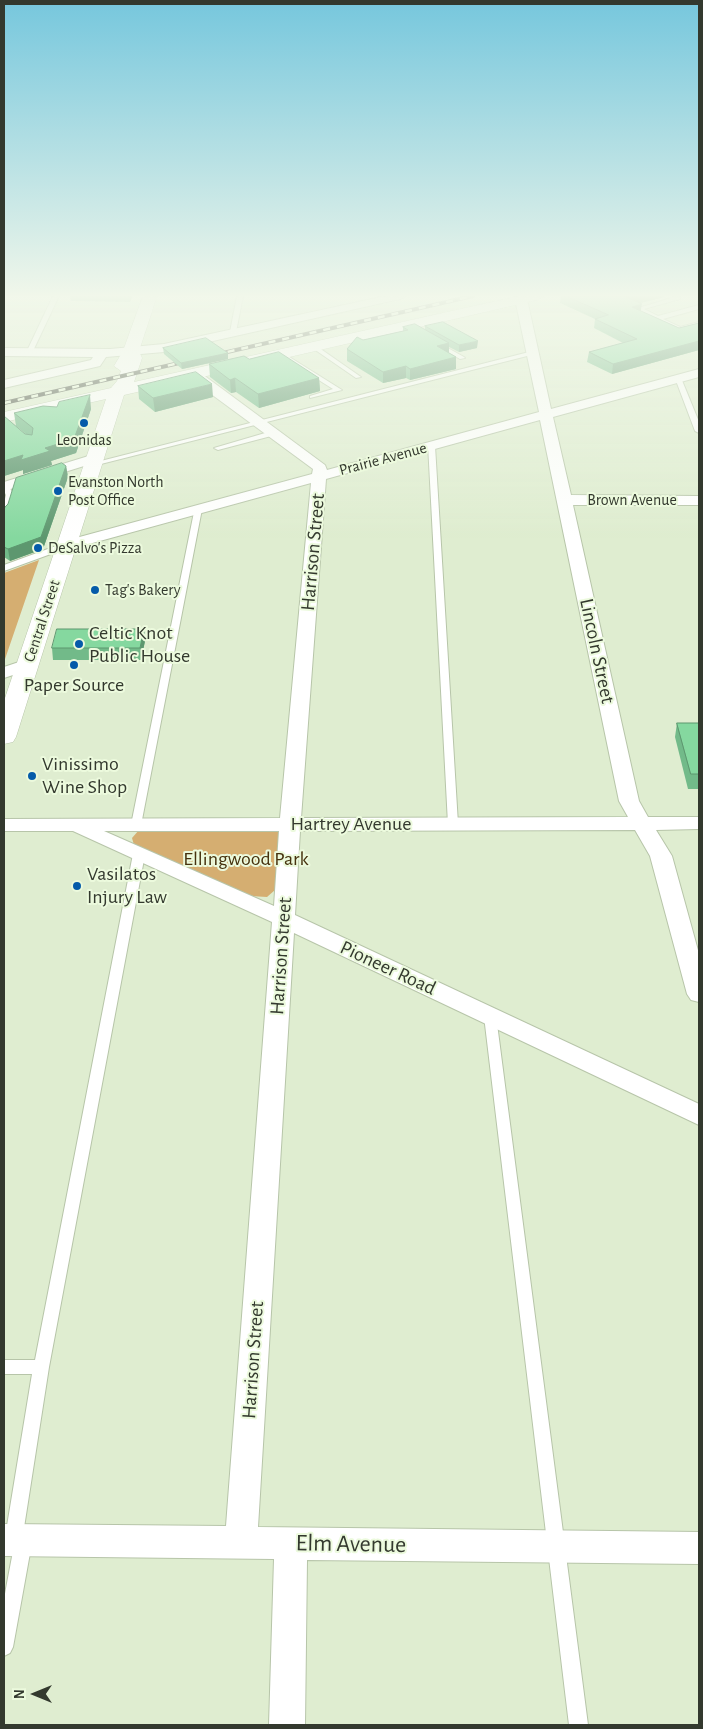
<!DOCTYPE html>
<style>
body{margin:0}
#map{position:relative;width:703px;height:1729px;overflow:hidden;background:#dfedd0;font-family:"Alegreya Sans",sans-serif}
canvas{display:block}
.frame{position:absolute;inset:0;border:5px solid #33392e;pointer-events:none}
.north{position:absolute;left:10px;top:1669px;width:50px;height:50px;-webkit-text-stroke:4px #ecfadd;paint-order:stroke;rotate:270deg;font-size:14px;font-weight:700;line-height:20px;text-align:center;color:#33392e}
.north::after{content:'';display:block;margin:auto;width:18px;height:22px;background:#33392e;clip-path:polygon(50% 0,100% 100%,50% 72%,0 100%)}
</style>
<div id="map">
<canvas width="703" height="1729"></canvas>
<div class="frame"></div>
<div class="north">N</div>
</div>
<script>
const ctx = document.querySelector('canvas').getContext('2d');
ctx.lineJoin = 'round';
function fillPath(path, color) {
  ctx.fillStyle = color;
  ctx.fill(path, 'evenodd');
}
function trace(path, color, width, dash) {
  ctx.strokeStyle = color;
  ctx.lineWidth = width;
  ctx.lineCap = dash ? 'butt' : 'round';
  ctx.setLineDash(dash || []);
  ctx.stroke(path);
}
function drawText(font, color, halo, rows, align = 'center') {
  ctx.font = font + ' "Alegreya Sans",sans-serif';
  ctx.lineWidth = 4;
  ctx.setLineDash([]);
  ctx.textBaseline = 'middle';
  ctx.strokeStyle = halo;
  ctx.fillStyle = color;
  for (const [text, x, y, turn = 0] of rows) {
    ctx.save();
    ctx.translate(x, y);
    ctx.rotate((+turn || 0) * Math.PI / 180);
    ctx.textAlign = isNaN(turn) ? turn : align;
    if (halo) ctx.strokeText(text, 0, 0);
    ctx.fillText(text, 0, 0);
    ctx.restore();
  }
}
fillPath(new Path2D(`
 M39 560 4 662V573Z
 M139 830 279 831 275 890 267 897 250 896 134 845 132 838Z`), '#d5ae71');
const lane = new Path2D(`
 M53 296H59L32 353 27 354 26 353Z
 M237 296H243L236 332 233 334 230 332Z
 M678 296 680 297V299L644 309 658 316 699 305V309L663 319 680 327 699 322V326L677 330 635 309Z
 M437 342 464 357 465 358 460 359 435 345 434 344Z
 M311 345H315L361 377 356 378 311 347Z
 M533 351 535 352V354L93 466 89 464Z
 M279 353H283L342 390 310 398V396L333 389 279 355Z
 M678 376 681 378 699 422V433L695 431 675 378Z
 M272 431H275V435L218 450 214 448Z
 M428 444 435 446 458 824 453 827 448 824Z
 M4 485H8L14 495 8 515 4 517V503L6 495 4 491Z
 M195 507 202 509 141 825 136 828 131 825Z
 M67 542 70 543V547L4 571V565Z
 M139 850 145 854 49 1367 23 1534 29 1536 32 1542 13 1647 10 1653 4 1656V1599L14 1546 8 1544 5 1538 32 1374H4V1360H35L133 854Z
 M490 1011 494 1013 496 1016 588 1725H569L484 1016 486 1013Z`);
const street = new Path2D(`
 M386 296H406L400 299 164 352 106 357 100 366 4 388V380L91 360 93 357 4 356V348L110 349 164 344Z
 M522 296 527 299 551 409 699 369V377L553 417 571 495 699 496V505H573L639 801 648 817H699V829L656 830 672 856 699 954V1002L691 1000 687 994 650 856 635 830 300 831 295 915 699 1104V1125L294 933 258 1527 699 1532V1564L307 1560 305 1725H269L274 1559 4 1556V1524L226 1526 272 922 73 831H4V819L280 818 311 483 67 550 59 545 61 542 312 474 313 469 188 377 187 374 188 371H198L325 465 327 470 539 412 515 299ZM540 420 619 801 628 817 301 818 326 479ZM104 831H279L274 906Z
 M95 454 102 458 100 461 4 491V482Z
 M28 659 34 660 37 664 34 668 4 678V667Z`);
const secondary = new Path2D(`
 M143 296H157L139 351 142 358 134 382 519 296H544L537 300 124 395 16 737 13 742 4 744V701L106 399 4 422V412L111 388 117 381 121 371 114 366 123 351Z`);
trace(lane, '#b7c5a9', 2);
trace(street, '#b7c5a9', 2);
trace(secondary, '#b7c5a9', 1);
fillPath(lane, '#fff');
fillPath(street, '#fff');
fillPath(secondary, '#fff');
const rail = new Path2D(`
 M214 355 473 296
 M4 403 188 361`);
trace(rail, '#505749', 4);
trace(rail, '#ecfadd', 2.5, [7]);
fillPath(new Path2D(`
 M70 296H132L130 302 71 301Z
 M561 296H664V297L640 303 641 311 679 328 699 323V350L612 374 587 362 589 352 623 343 594 328 595 319 560 303Z
 M425 326 477 348 459 352 449 347V353L456 357V369L410 380 406 378 383 383 347 361V349L363 340 403 331V327L425 330Z
 M163 348 228 359 182 369 164 354Z
 M249 359 319 378 320 391 259 408 236 392 231 393 210 377 209 364Z
 M138 386 213 397 155 412 139 399Z
 M91 409 76 453 51 461 52 465 23 474V470L4 476V416L25 434 27 435 16 426 14 413Z
 M66 466 68 477 43 549 10 561 4 557V509Z
 M144 629 145 641 141 660H53L52 648Z
 M677 723H699V789H688L675 737Z`), '#72ba89');
fillPath(new Path2D(`
 M129 296H132L130 302Z
 M633 296H664V297L625 307 626 297Z
 M642 304 640 314 632 307Z
 M478 341 477 348 459 352V345Z
 M699 341V350L612 374 613 364Z
 M449 343V355L437 346Z
 M228 353V359L182 369 181 363Z
 M456 357V369L410 380V369Z
 M406 366V378L383 383V372Z
 M235 378 236 392 231 393 230 380Z
 M319 378 320 391 259 408 258 394Z
 M212 384 213 397 155 412 153 398Z
 M90 395 91 409 76 453 51 461 52 465 23 474V470L4 476V461L45 448Z
 M66 466 68 477 43 549 10 561 8 549Z
 M144 629 145 641 141 660 140 648Z`), '#5d976f');
const building = new Path2D(`
 M566 296H633L626 297 642 304 632 307 679 328 699 323V341L613 364 589 352 637 339 595 319 608 315Z
 M443 322 478 341 459 345 425 326Z
 M415 324 449 343 437 346 456 357 410 369 406 366 383 372 347 349 357 337 363 340 408 330 403 327Z
 M206 338 228 353 181 363 163 348Z
 M279 352 319 378 258 394 235 378 230 380 209 364 244 356 249 359Z
 M196 372 212 384 153 398 138 386Z
 M90 395 74 439 45 448 50 451 21 460 23 455 4 461V416L25 434 32 435 33 428 14 413 43 406 57 407 59 402Z
 M62 463 66 466 41 537 8 549 4 547V509L5 507 8 504 16 478Z
 M57 629H144L140 648H52Z
 M677 723H699V774H691Z`);
fillPath(building, '#85d89f');
trace(building, '#5d976f', 1);
const sky = ctx.createLinearGradient(0, 0, 0, 538);
sky.addColorStop(0, '#76c7dd');
sky.addColorStop(0.55, '#f1f7ea');
sky.addColorStop(1, '#f1f7ea00');
ctx.fillStyle = sky;
ctx.fillRect(0, 0, 703, 538);
for (const [x, y, r, color] of [
 [84,423,5,"#055ba9"],
 [58,491,5,"#055ba9"],
 [38,548,5,"#055ba9"],
 [95,590,5,"#055ba9"],
 [79,644,5,"#055ba9"],
 [74,665,5,"#055ba9"],
 [32,776,5,"#055ba9"],
 [77,886,5,"#055ba9"]
]) {
  const dot = new Path2D();
  dot.arc(x, y, r, 0, 2 * Math.PI);
  ctx.fillStyle = color;
  ctx.fill(dot);
  trace(dot, '#ecfadd', 2);
}
drawText('16px', '#33392e', '#ecfadd', [
 ["Leonidas",84,440,"center"],
 ["Evanston North",68,482],
 ["Post Office",68,500],
 ["DeSalvo's Pizza",48,548],
 ["Tag's Bakery",105,590]
], 'left');
drawText('16px', '#33392e', '#ecfadd', [
 ["Prairie Avenue",383,459,-15],
 ["Brown Avenue",632,500],
 ["Central Street",42,621,-72]
]);
drawText('20px', '#33392e', '#ecfadd', [
 ["Harrison Street",313,552,-85],
 ["Lincoln Street",597,651,78],
 ["Hartrey Avenue",351,824],
 ["Harrison Street",281,956,-86],
 ["Pioneer Road",388,968,25],
 ["Harrison Street",253,1360,-86]
]);
drawText('20px', '#33392e', '#ecfadd', [
 ["Celtic Knot",89,633],
 ["Public House",89,656],
 ["Paper Source",74,685,"center"],
 ["Vinissimo",42,764],
 ["Wine Shop",42,787],
 ["Vasilatos",87,874],
 ["Injury Law",87,897]
], 'left');
drawText('20px', '#46320e', '#ecfadd', [
 ["Ellingwood Park",246,859]
]);
drawText('24px', '#33392e', '#ecfadd', [
 ["Elm Avenue",351,1544,1]
]);
</script>
